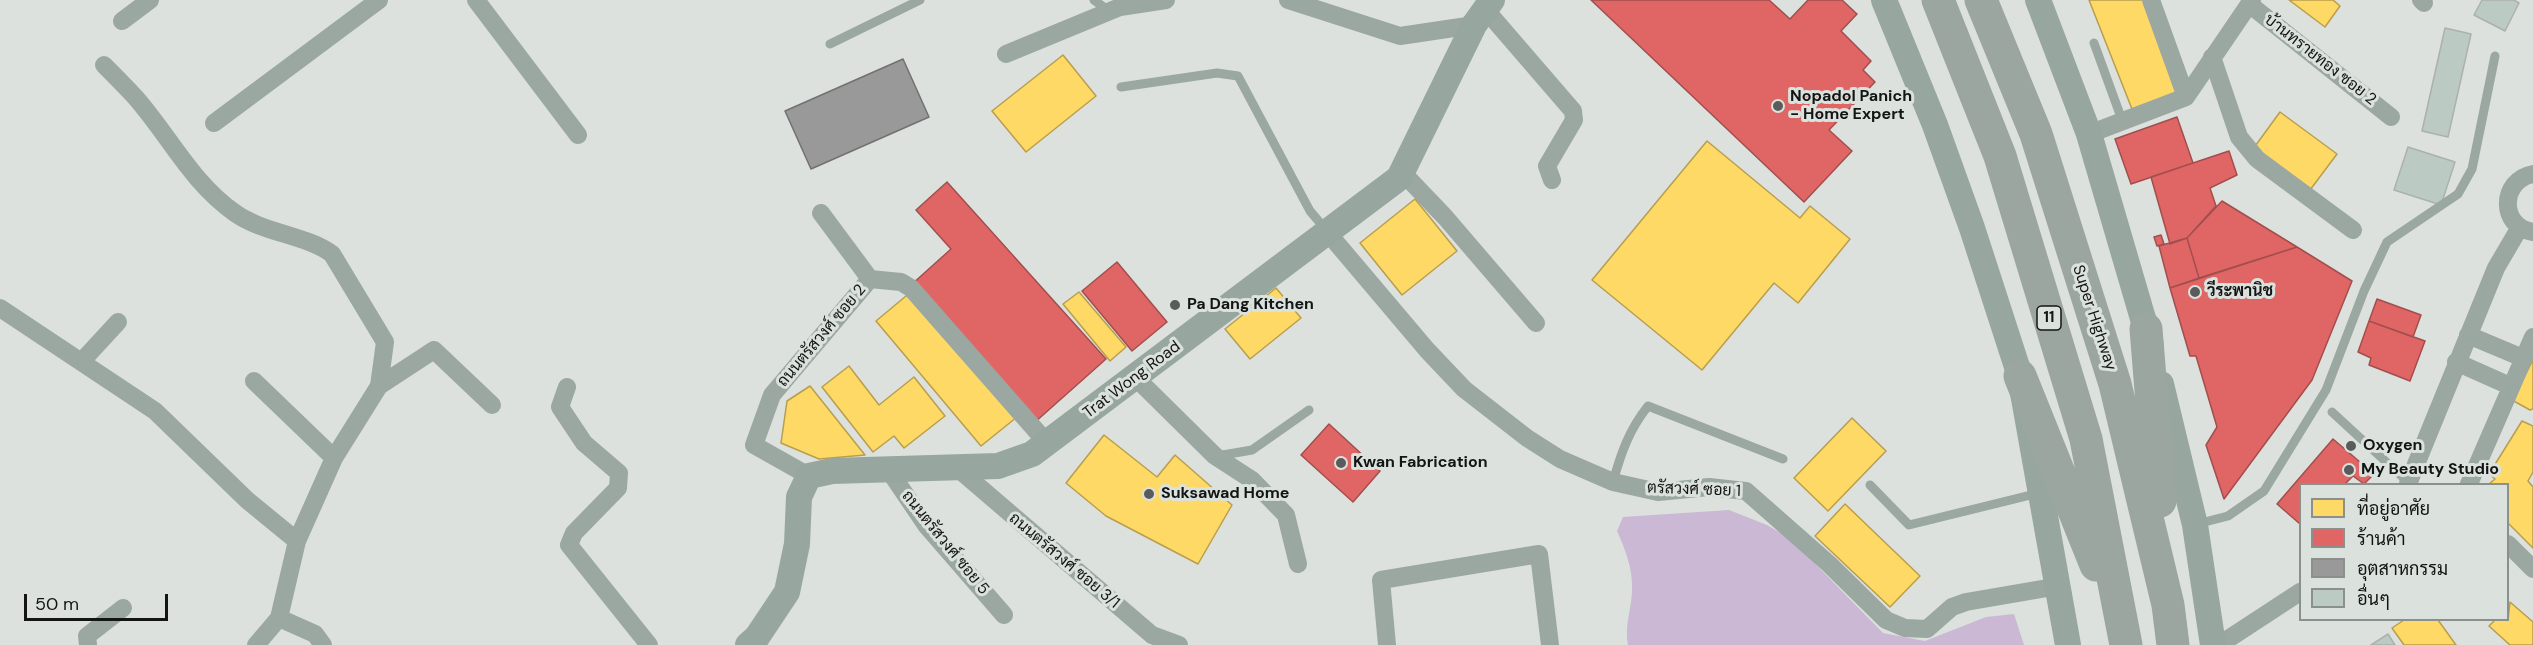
<!DOCTYPE html>
<meta charset="utf-8">
<style>
body{margin:0}
#map{position:relative;width:2533px;height:645px;overflow:hidden;background:#dce1de;font-family:"DM Sans",Sarabun,sans-serif}
canvas{display:block}
.legend{position:absolute;left:2299px;top:483px;width:210px;height:138px;box-sizing:border-box;background:#dbe2de;border:2px solid #8b908d;margin:0;padding:8px 10px;list-style:none;font-size:18px;color:#131514}
.legend li{display:flex;align-items:center;gap:12px;height:30px}
.legend b{width:30px;border:2px solid #8b908d}
.scale{position:absolute;left:24px;top:594px;width:144px;height:27px;box-sizing:border-box;border:3px solid #131514;border-top:0;padding-left:8px;font-size:18px;line-height:21px;white-space:nowrap;color:#131514;-webkit-text-stroke:4px #dbe2de;paint-order:stroke}
</style>
<div id="map">
<canvas width="2533" height="645"></canvas>
<ul class="legend">
<li><b style="height:16px;background:#ffd966"></b>ที่อยู่อาศัย</li>
<li><b style="height:16px;background:#e06666"></b>ร้านค้า</li>
<li><b style="height:16px;background:#999"></b>อุตสาหกรรม</li>
<li><b style="height:16px;background:#bbcac2"></b>อื่นๆ</li>
</ul>
<div class="scale">50 m</div>
</div>
<script>
const ctx = document.querySelector('canvas').getContext('2d');
ctx.lineJoin = 'round';
function fillPath(path, color) {
  ctx.fillStyle = color;
  ctx.fill(path, 'evenodd');
}
function trace(path, color, width, dash) {
  ctx.strokeStyle = color;
  ctx.lineWidth = width;
  ctx.lineCap = dash ? 'butt' : 'round';
  ctx.setLineDash(dash || []);
  ctx.stroke(path);
}
function drawText(font, color, halo, rows, align = 'center') {
  ctx.font = font + ' "DM Sans",Sarabun,sans-serif';
  ctx.lineWidth = 6;
  ctx.setLineDash([]);
  ctx.textBaseline = 'middle';
  ctx.strokeStyle = halo;
  ctx.fillStyle = color;
  for (const [text, x, y, turn = 0] of rows) {
    ctx.save();
    ctx.translate(x, y);
    ctx.rotate((+turn || 0) * Math.PI / 180);
    ctx.textAlign = isNaN(turn) ? turn : align;
    if (halo) ctx.strokeText(text, 0, 0);
    ctx.fillText(text, 0, 0);
    ctx.restore();
  }
}
fillPath(new Path2D(`
 M1729 510 1767 525 1791 539 1883 633 1925 641 1986 617 2014 614 2024 645H1628C1624 626 1632 608 1632 589 1633 569 1625 549 1617 531L1623 517Z`), '#cab8d4');
const homes = new Path2D(`
 M2089 0H2145L2180 92 2132 109Z
 M2289 0H2333L2340 6 2325 27Z
 M1063 55 1096 96 1026 152 992 111Z
 M2280 112 2337 154 2310 190 2253 149Z
 M1707 141 1800 218 1810 206 1850 239 1798 303 1774 283 1702 370 1592 280Z
 M1415 199 1457 251 1402 295 1360 243Z
 M1276 288 1301 318 1250 359 1225 329Z
 M912 291 1017 417 981 446 876 321Z
 M1079 292 1126 347 1110 361 1063 304Z
 M2533 360V409L2530 410 2512 400Z
 M849 366 879 405 914 377 945 416 904 448 894 436 873 452 822 387Z
 M810 386 865 455 819 459 781 443 787 401Z
 M1852 418 1886 451 1828 511 1794 478Z
 M2522 421 2533 426V472L2528 481 2533 487V548L2508 523V484H2489L2495 479 2489 474Z
 M1104 435 1157 477 1175 455 1232 505 1198 564 1106 516 1066 483Z
 M1845 504 1920 576 1890 607 1815 536Z
 M2510 602 2533 622V645H2510L2489 626 2495 620H2508Z
 M2404 620H2438L2456 645H2404L2392 628Z`);
fillPath(homes, '#ffd966');
trace(homes, '#b89e4d', 1.5);
const shops = new Path2D(`
 M1591 0H1769L1790 19 1808 0H1842L1857 14 1841 31 1871 61 1863 70 1875 82 1829 130 1852 151 1804 202Z
 M2177 117 2193 163 2131 184 2115 139Z
 M2229 151 2237 175 2210 188 2216 206 2187 238 2170 244 2151 177Z
 M947 182 1106 359 1034 423 911 285 951 249 916 210Z
 M2222 201 2297 247 2199 278 2187 238Z
 M2161 235 2164 244 2157 246 2154 237Z
 M2187 238 2199 278 2170 288 2159 246Z
 M2297 247 2352 281 2312 380 2224 499 2206 445 2217 427 2196 356H2190L2170 288Z
 M1117 262 1167 322 1132 351 1082 291Z
 M2377 299 2421 315 2413 337 2369 321Z
 M2369 321 2425 341 2410 381 2369 365 2371 358 2358 352Z
 M1329 424 1380 471 1353 502 1301 455Z
 M2333 439 2374 474 2364 484 2353 476 2345 484H2300V524L2277 504Z`);
fillPath(shops, '#e06666');
trace(shops, '#a24e4d', 1.5);
const industry = new Path2D(`
 M903 59 929 117 811 169 785 111Z`);
fillPath(industry, '#999');
trace(industry, '#717171', 1.5);
const building = new Path2D(`
 M2482 0H2514L2519 3 2505 31 2474 15Z
 M2445 28 2471 34 2448 137 2422 131Z
 M2408 147 2455 162 2441 205 2394 190Z
 M2388 634 2395 645H2371Z`);
fillPath(building, '#bbcac2');
trace(building, '#adb1ae', 1.5);
trace(new Path2D(`
 M1094 0 1109 11
 M2094 43 2122 120
 M830 44 920 0
 M1121 87 1217 73 1238 76 1310 211 1327 231
 M2332 412 2409 483
 M1217 456 1252 450 1309 410
 M1613 482C1621 453 1629 430 1648 406L1783 459
 M1870 485 1909 525 2039 493
 M2197 524 2228 516 2264 491 2326 390 2364 291 2387 242 2458 194 2472 169 2495 56`), '#9ba7a1', 9);
trace(new Path2D(`
 M476 0 578 135
 M1288 0 1400 36 1474 25
 M2151 0 2186 97
 M2421 0 2424 3
 M2249 4 2391 117
 M1485 9 1573 111 1574 120 1547 166 1552 180
 M122 21 150 0
 M1006 54 1120 7 1166 0
 M2212 57 2239 137 2257 159 2353 230
 M104 65C115 76 126 87 136 98 170 137 192 183 235 213 263 233 306 235 332 254L385 342 379 386 334 458 297 541 279 618
 M214 123 379 0
 M2089 134 2186 97 2252 0
 M1402 172 1445 217 1536 323
 M2533 174C2500 180 2499 227 2533 232
 M1328 233 1427 350 1464 389 1527 438 1560 459 1613 482 1658 492 1709 487 1746 491 1829 564 1886 620 1905 628 1927 629 1952 607 1966 602 2059 586
 M870 279 901 282 911 288 1047 443
 M0 308 155 411 247 500 297 541
 M2468 335 2523 358
 M82 361 118 322
 M2456 362 2510 386
 M1135 377 1215 456 1252 480 1286 515 1298 564
 M254 381 334 458
 M379 386 434 350 492 405
 M567 387 560 407 584 443 619 473 618 488 574 533 569 545 649 645
 M956 467 1152 635 1179 645
 M888 469 926 525 1004 615
 M809 476 754 445 772 395 870 279 821 213
 M2408 484 2496 268 2520 227
 M2469 484 2533 337
 M2508 544 2533 569
 M88 645 87 636 123 608
 M256 645 279 618 315 634 323 645
 M1387 645 1381 580 1539 554 1550 645
 M2219 645 2300 592`), '#9ba7a1', 18);
trace(new Path2D(`
 M1884 0 1935 125 1972 228 2020 376 2068 645
 M2038 0 2089 134 2151 346
 M2161 384 2195 525 2213 645
 M748 645 757 637 787 592 797 544 799 497 809 476 832 471 998 466 1032 454 1399 178 1474 25 1492 0`), '#97a69e', 26);
trace(new Path2D(`
 M1938 0 2000 156 2086 439 2126 645
 M1981 0 2036 134 2115 384 2168 605 2173 645
 M2146 329 2160 501
 M2020 376 2096 565`), '#9ba6a1', 33);
for (const [x, y, r, color] of [
 [1778,106,6,"#595c5b"],
 [2195,292,6,"#595c5b"],
 [1175,305,6,"#595c5b"],
 [2351,446,6,"#595c5b"],
 [1341,463,6,"#595c5b"],
 [2349,470,6,"#595c5b"],
 [1149,494,6,"#595c5b"]
]) {
  const dot = new Path2D();
  dot.arc(x, y, r, 0, 2 * Math.PI);
  ctx.fillStyle = color;
  ctx.fill(dot);
  trace(dot, '#dbe2de', 2);
}
for (const [x, y, w] of [
 [2049,318,24]
]) {
  const box = new Path2D();
  box.roundRect(x - w / 2, y - 12, w, 24, 4.5);
  ctx.fillStyle = '#dbe2de';
  ctx.fill(box);
  trace(box, '#131514', 1.5);
}
drawText('bold 15px', '#131514', null, [
 ["11",2049,318]
]);
drawText('16px', '#131514', '#dbe2de', [
 ["บ้านทรายทอง ซอย 2",2320,60,38],
 ["Super Highway",2094,318,72],
 ["ถนนตรัสวงศ์ ซอย 2",822,336,-50],
 ["Trat Wong Road",1132,380,-37],
 ["ตรัสวงศ์ ซอย 1",1694,490,2],
 ["ถนนตรัสวงศ์ ซอย 5",945,543,51],
 ["ถนนตรัสวงศ์ ซอย 3/1",1064,561,40]
]);
drawText('bold 16px', '#131514', '#dbe2de', [
 ["Nopadol Panich",1790,97],
 ["- Home Expert",1790,115],
 ["วีระพานิช",2207,292],
 ["Pa Dang Kitchen",1187,305],
 ["Oxygen",2363,446],
 ["Kwan Fabrication",1353,463],
 ["My Beauty Studio",2361,470],
 ["Suksawad Home",1161,494]
], 'left');
</script>
